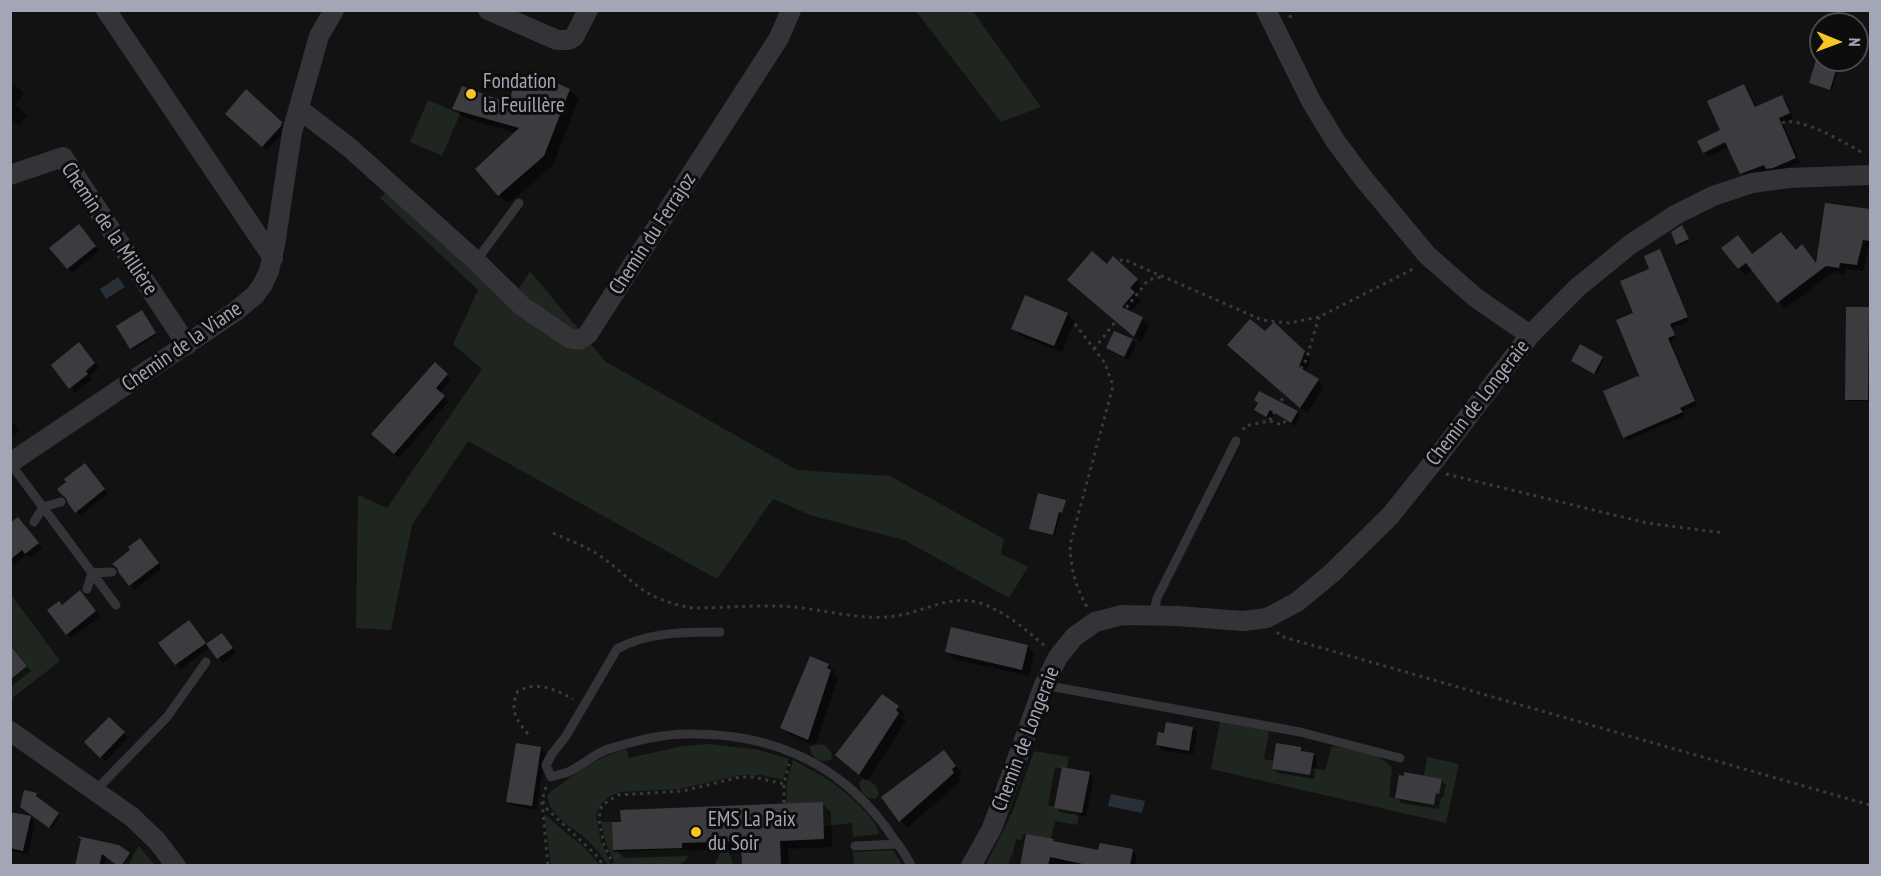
<!DOCTYPE html>
<meta charset="utf-8">
<style>
body{margin:0}
#map{position:relative;width:1881px;height:876px;overflow:hidden;background:#121213;font-family:"PT Sans Narrow",sans-serif}
canvas{display:block}
.frame{position:absolute;inset:0;border:12px solid #a3a6b4;pointer-events:none}
.north{position:absolute;left:1809px;top:12px;width:60px;height:60px;box-sizing:border-box;background:#0d0d0e;border:2px solid #494a50;border-radius:50%;rotate:91deg;font-size:16px;font-weight:700;line-height:24px;text-align:center;color:#a3a6b4}
.north::after{content:'';display:block;margin:auto;width:21px;height:27px;background:#f6c527;clip-path:polygon(50% 0,100% 100%,50% 72%,0 100%)}
</style>
<div id="map">
<canvas width="1881" height="876"></canvas>
<div class="frame"></div>
<div class="north">N</div>
</div>
<script>
const ctx = document.querySelector('canvas').getContext('2d');
ctx.lineJoin = 'round';
function fillPath(path, color) {
  ctx.fillStyle = color;
  ctx.fill(path, 'evenodd');
}
function trace(path, color, width, dash) {
  ctx.strokeStyle = color;
  ctx.lineWidth = width;
  ctx.lineCap = dash ? 'butt' : 'round';
  ctx.setLineDash(dash || []);
  ctx.stroke(path);
}
function drawText(font, color, halo, rows, align = 'center') {
  ctx.font = font + ' "PT Sans Narrow",sans-serif';
  ctx.lineWidth = 6;
  ctx.setLineDash([]);
  ctx.textBaseline = 'middle';
  ctx.strokeStyle = halo;
  ctx.fillStyle = color;
  for (const [text, x, y, turn = 0] of rows) {
    ctx.save();
    ctx.translate(x, y);
    ctx.rotate((+turn || 0) * Math.PI / 180);
    ctx.textAlign = isNaN(turn) ? turn : align;
    if (halo) ctx.strokeText(text, 0, 0);
    ctx.fillText(text, 0, 0);
    ctx.restore();
  }
}
fillPath(new Path2D(`
 M916 11H973L1041 107 1001 122Z
 M428 100 460 114 442 156 410 142Z
 M397 182 518 290 530 271 606 362 797 470 890 476 1004 539 1001 554 1028 567 1009 598 904 540 813 516 773 499 717 579 468 441 412 525 391 630 356 628 358 495 387 508 482 369 453 344 478 290 380 198Z
 M10 593 60 661 11 699V680L27 666 11 645Z
 M1220 721 1269 731 1264 759 1273 761 1272 769 1309 775 1311 768 1325 770 1332 746C1351 750 1380 751 1392 768L1389 797 1434 805 1436 793H1439L1442 779 1424 776 1427 757 1459 764 1446 823 1211 769Z
 M709 744 759 750 789 759 783 780 761 775H740L679 789 621 792 610 796 600 805 596 816 601 842 611 865H608C602 856 595 847 586 839 572 826 550 817 547 796L551 791C575 774 597 757 626 749L629 758 683 746Z
 M813 744 825 745 831 752 832 759C821 764 811 759 810 747Z
 M1034 751 1069 757 1067 768H1055L1048 805 1079 813 1077 825 1055 821 1051 839 1023 834 1021 840 1016 839 1012 857H1010L1008 865 985 866 1012 813Z
 M793 760C804 766 816 772 827 779 840 787 879 819 879 834L853 837 852 823 824 826 823 802 786 804 787 782Z
 M862 779C871 779 877 785 879 794L876 799C866 799 861 793 859 783Z
 M544 814 586 849 600 865H551Z
 M601 822H612L613 852 683 849 689 851 690 854 684 862 677 865H616L606 844Z
 M139 846 155 865 121 866 129 855 132 857Z
 M722 850H727L732 859V865H714Z
 M893 850 902 865H854L853 852Z`), '#1e261f');
fillPath(new Path2D(`
 M118 277 125 287 106 299 100 289Z
 M1111 794 1145 801 1142 813 1108 806Z`), '#282f37');
fillPath(new Path2D(`
 M1821 49V60H1841L1832 91 1810 82Z
 M10 81 24 93 15 105 27 115 19 125 12 120 10 122Z
 M536 85 570 90 579 99 553 165 508 204 499 195 516 133 463 117 454 108 509 105Z
 M1744 86 1748 90 1757 108 1781 97 1786 101 1793 118 1783 123 1800 162 1778 172 1772 173 1769 170 1746 178 1741 173 1729 147 1709 156 1705 153 1733 141 1722 131Z
 M246 91 286 127 285 131 267 150 227 114Z
 M1869 210 1870 242 1863 271 1846 269 1845 275 1833 272 1785 309 1753 270 1746 275 1739 268 1753 256 1796 251 1817 265Z
 M1682 227 1690 241 1679 246 1678 244Z
 M83 230 99 251 72 273 51 248Z
 M1660 251 1663 254 1690 321 1672 328 1677 339 1671 341 1697 405 1683 411 1685 416 1627 440 1624 437 1643 381 1635 314 1651 270Z
 M1113 258 1143 287 1136 295 1141 300 1130 313 1142 319 1149 325 1141 342 1076 287 1107 266Z
 M1870 308V401H1848L1847 399 1848 309Z
 M143 313 157 335 133 350 131 348Z
 M1067 314 1074 321 1062 352 1020 336 1013 328Z
 M1266 333 1304 352 1311 359 1305 373 1318 380 1324 387 1307 413 1235 352Z
 M1132 340 1136 345 1129 360 1112 352 1107 348Z
 M1581 347 1604 360 1597 374 1575 362Z
 M84 349 99 368 89 376 92 379 75 393 53 365Z
 M447 375 451 379 440 393 449 401 399 458 373 434Z
 M1260 404 1297 412 1301 416 1295 426 1275 413 1270 419 1256 410Z
 M10 419 20 431 10 438Z
 M89 469 108 494 80 516 68 500Z
 M1064 501 1055 536 1031 529Z
 M23 524 42 548 31 558 27 554 12 566 10 564V525Z
 M144 544 162 568 134 590 130 585Z
 M85 597 100 617 71 638 67 634 62 606Z
 M194 627 207 645 226 639 236 653 223 663 210 647 181 669 160 643Z
 M10 646 31 671 12 686 10 685Z
 M1027 646 1034 653 1029 676 954 659 947 652Z
 M828 665 835 672 834 675 838 678 815 746 789 734 782 727Z
 M898 708 905 715 902 718 906 721 867 781 844 763Z
 M109 719 128 738 105 761 87 742Z
 M1193 728 1197 733 1193 755 1162 750 1158 745 1165 735Z
 M541 748 545 753 537 810 513 806 508 801Z
 M1301 748 1305 753 1313 754 1317 759 1314 779 1278 773 1273 768Z
 M951 759 962 774 958 777 961 781 907 828 884 798Z
 M1089 773 1094 778 1086 817 1060 812 1056 807Z
 M1441 780 1446 785 1443 798 1441 797 1439 809 1401 803 1397 798Z
 M36 794 38 796 37 799 60 816 51 828 24 809Z
 M822 804 831 812 832 847 788 849 789 866H744L743 849 690 851V856L624 858 615 849Z
 M10 813 30 817 35 822 28 855 10 851Z
 M82 840 129 854 133 858 128 866H118L106 856 104 866H77Z
 M1053 841 1055 843 1099 852 1133 851 1137 855 1135 866H1021Z`), '#0007');
fillPath(new Path2D(`
 M1816 60H1839L1830 90 1809 83Z
 M539 75 570 89 544 156 498 196 475 169 519 128 452 109 462 86 508 103 518 76 535 83Z
 M1744 84 1755 107 1782 95 1790 113 1779 118 1796 158 1773 168 1766 169 1764 165 1740 174 1725 142 1703 153 1697 141 1720 130 1707 101Z
 M246 89 282 122 281 126 262 147 225 114Z
 M1825 203 1870 209V241L1863 240 1857 265 1840 263 1839 268 1826 266 1777 303 1746 263 1738 269 1721 248 1738 235 1752 254 1781 232 1796 250 1802 244 1816 263Z
 M79 224 96 246 67 269 49 248Z
 M1682 225 1689 239 1676 245 1671 232Z
 M1660 249 1688 317 1670 324 1675 335 1668 338 1695 401 1680 408 1683 412 1623 438 1603 391 1638 376 1640 378 1616 320 1633 313 1620 281 1649 269 1644 256Z
 M1092 251 1107 264 1113 256 1138 279 1130 288 1135 292 1122 307 1143 317 1134 337 1067 280Z
 M1025 295 1068 313 1054 346 1011 329Z
 M1846 307H1869L1868 400H1845Z
 M142 310 156 333 130 349 116 326Z
 M1250 319 1265 331 1274 322 1305 351 1299 367 1319 379 1300 408 1227 345Z
 M1114 331 1133 339 1124 357 1106 348Z
 M79 342 95 363 86 371 88 374 69 389 51 365Z
 M1580 344 1603 357 1594 374 1571 361Z
 M435 362 448 374 436 388 445 396 394 454 371 434Z
 M1259 391 1298 411 1291 423 1270 410 1266 417 1254 410 1258 403 1254 400Z
 M85 463 105 489 75 513 68 503 66 498 62 495 57 489 66 482 64 479Z
 M1038 493 1066 500 1062 513 1059 512 1053 535 1029 529Z
 M18 517 39 543 25 554 22 550 10 560V523Z
 M140 538 159 563 129 586 119 573 117 568 112 564 130 550 128 547Z
 M80 590 96 611 66 635 47 610 59 601 62 605Z
 M189 620 206 643 175 665 158 643Z
 M951 627 1028 645 1022 670 945 652Z
 M222 633 233 648 217 659 206 644Z
 M10 645 27 666 10 680Z
 M810 656 829 664 827 668 831 670 808 740 780 728Z
 M882 694 899 706 896 710 899 713 859 775 835 755Z
 M109 717 125 732 100 758 84 742Z
 M1166 722 1193 727 1189 751 1156 745 1158 732 1164 733Z
 M516 743 541 747 532 806 506 802Z
 M1276 743 1301 747V751L1314 753 1310 775 1272 769Z
 M944 750 956 766 952 769 954 773 899 822 881 797Z
 M1062 767 1090 772 1082 813 1054 808Z
 M1404 772 1442 779 1439 794 1436 793 1434 805 1395 798 1399 775 1404 776Z
 M24 790 37 793 36 796 59 813 49 828 20 807Z
 M823 802 824 839 780 841 781 866H742L741 841 682 843V848L613 850 612 822H621L620 810Z
 M10 812 31 816 23 851 10 848Z
 M1026 834 1054 839 1053 841 1098 850 1100 843 1133 849 1130 866H1092L1050 857 1048 866H1020Z
 M77 836 119 845 130 853 121 866H118L102 854 99 866H75L81 839Z`), '#3c3c40');
trace(new Path2D(`
 M1290 18 1292 10
 M1782 123C1800 115 1848 145 1865 154
 M1120 261 1123 259 1262 320 1289 323 1319 317 1415 268
 M1075 324 1105 363 1113 386 1070 545C1071 570 1075 585 1087 607
 M1094 349 1148 280 1161 277
 M1270 421 1282 425 1286 420
 M1243 430 1245 426 1269 421 1306 360 1319 317
 M1446 474 1647 523 1724 533
 M553 533C566 539 580 544 592 551 610 561 624 576 640 588 656 599 674 605 693 608 726 608 760 604 794 607 826 610 863 621 895 616 925 612 948 594 980 603 1006 612 1025 629 1045 646
 M1277 632 1280 636 1870 805
 M528 734C516 720 509 709 518 691 538 681 554 689 573 699
 M546 787 542 800 547 809 595 854 604 866
 M542 802 548 866
 M784 803V784L789 764
 M614 866 604 845 599 820 600 810 602 805 618 795 683 791 740 777H753L784 784`), '#393a3f', 3, [3, 4.5]);
trace(new Path2D(`
 M476 261 519 203
 M10 463 116 605
 M34 522 43 507 61 502
 M87 589 92 573 112 572
 M1153 616 1157 598 1236 441
 M720 632C686 632 647 632 617 649L566 736 552 754 546 765 551 777C557 775 563 774 568 772 584 765 595 752 612 748 637 740 666 733 693 734 778 734 847 768 894 839 900 847 907 856 911 866
 M1044 685 1300 732 1400 758
 M96 790 167 717 206 662
 M855 846 898 844`), '#333338', 9);
trace(new Path2D(`
 M106 10 273 258
 M488 10 557 40H569L574 37 588 10
 M1266 10 1311 101 1336 142 1363 178 1427 255 1476 298 1530 335
 M299 109 350 148 476 261 522 306 569 338C578 341 581 340 588 334L779 38 791 10
 M10 175 63 157 187 345
 M10 463 236 311 255 295 263 284 269 271 275 245 292 132 319 36 334 10
 M10 731 132 817 157 841 176 866
 M971 866 992 828 1044 685 1058 657 1074 637 1095 622 1122 615 1177 616 1243 621 1267 618 1297 602 1332 573 1390 516 1439 455 1530 335 1578 287 1631 244 1677 214 1713 196 1752 183 1789 178 1870 175`), '#333338', 20);
for (const [x, y, r, color] of [
 [471,94,6,"#f6c527"],
 [696,832,6,"#f6c527"]
]) {
  const dot = new Path2D();
  dot.arc(x, y, r, 0, 2 * Math.PI);
  ctx.fillStyle = color;
  ctx.fill(dot);
  trace(dot, '#0d0d0e', 2);
}
drawText('21px', '#a3a6b4', '#0d0d0e', [
 ["Fondation",483,82],
 ["la Feuillère",483,106],
 ["EMS La Paix",708,820],
 ["du Soir",708,844]
], 'left');
drawText('21px', '#a3a6b4', '#0d0d0e', [
 ["Chemin de la Millière",109,229,56],
 ["Chemin du Ferrajoz",653,234,-57],
 ["Chemin de la Viane",182,347,-35],
 ["Chemin de Longeraie",1478,403,-52],
 ["Chemin de Longeraie",1026,739,-69]
]);
</script>
